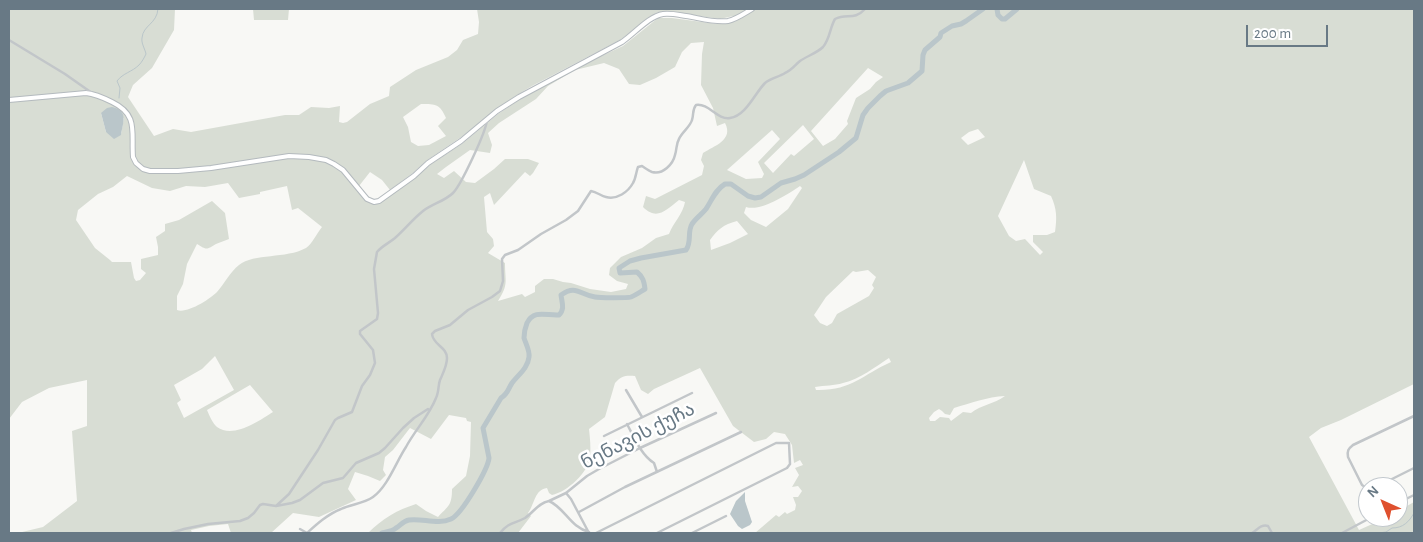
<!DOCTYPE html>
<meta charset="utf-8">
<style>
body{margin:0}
#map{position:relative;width:1423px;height:542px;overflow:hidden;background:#f8f8f5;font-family:"Alegreya Sans",sans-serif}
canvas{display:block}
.frame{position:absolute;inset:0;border:10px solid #687985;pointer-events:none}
.north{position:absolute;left:1358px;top:477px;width:50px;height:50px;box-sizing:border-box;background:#fff;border:1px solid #c3c9ce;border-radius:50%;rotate:316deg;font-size:14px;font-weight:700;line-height:20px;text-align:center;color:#687985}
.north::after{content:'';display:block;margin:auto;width:18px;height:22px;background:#df502e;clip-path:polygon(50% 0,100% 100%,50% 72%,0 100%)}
.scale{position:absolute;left:1246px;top:25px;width:82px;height:22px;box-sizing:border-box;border:2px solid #687985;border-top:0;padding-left:6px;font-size:15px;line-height:18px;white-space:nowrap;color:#687985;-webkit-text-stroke:4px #fff;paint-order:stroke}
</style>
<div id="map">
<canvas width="1423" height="542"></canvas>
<div class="frame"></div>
<div class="north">N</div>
<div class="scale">200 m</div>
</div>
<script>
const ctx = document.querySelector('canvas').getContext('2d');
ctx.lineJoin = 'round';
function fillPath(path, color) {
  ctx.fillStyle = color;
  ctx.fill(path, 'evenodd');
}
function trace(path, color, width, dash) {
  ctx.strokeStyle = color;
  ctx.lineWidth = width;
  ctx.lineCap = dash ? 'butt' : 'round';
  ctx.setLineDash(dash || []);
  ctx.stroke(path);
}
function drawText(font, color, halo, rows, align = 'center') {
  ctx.font = font + ' "Alegreya Sans","Noto Sans Georgian",sans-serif';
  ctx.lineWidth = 5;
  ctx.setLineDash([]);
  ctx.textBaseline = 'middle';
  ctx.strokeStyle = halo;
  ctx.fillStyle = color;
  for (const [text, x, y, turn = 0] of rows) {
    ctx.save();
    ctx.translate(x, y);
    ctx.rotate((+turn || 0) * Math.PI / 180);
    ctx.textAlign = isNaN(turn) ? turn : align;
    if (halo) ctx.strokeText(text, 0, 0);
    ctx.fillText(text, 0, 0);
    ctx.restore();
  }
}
fillPath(new Path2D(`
 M9 9H175L174 30 152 68 133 85 128 97 154 136 173 129 191 132 285 115H299L311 107 329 108 340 106 339 122 343 123 347 122 370 104 389 96 390 87 416 70 448 57 457 50 463 40 478 34 479 22 477 9H1414V384L1341 420 1321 428 1309 437 1359 530 1388 517H1398V511L1414 502V533H755L776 515 779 517 785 512 787 514 795 510 796 505 793 497H798L802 491 798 486 792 487 799 475 795 468 803 465 800 460 794 463 792 445 785 434 774 432 766 439 754 442 733 426 700 368 654 389 648 394 641 390 635 376C626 375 621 376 615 383L605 417 589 429C590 438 591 448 590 457 589 472 567 492 552 495L549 493 547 488C534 490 535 504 528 513L531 516 518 533H368C382 519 397 510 416 504L426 511 438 517C448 506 452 506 452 489L466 476 470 456 471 422 467 421 466 418 449 415 431 439 410 428 393 450 385 457 383 470 386 475 380 481 368 476 355 472 348 489 356 500 319 517 293 513 271 533H231L228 524 209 526 191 530 192 533H18L43 527 77 501 72 431 87 426V380L49 388 22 402 9 419ZM665 11 720 19 733 16 736 21 726 24H717L672 18H658L623 46 582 65 520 99 498 114 463 143 431 164 420 174 382 201 377 199 372 200 363 191 359 186 370 172 382 180 390 190 413 173 426 161 476 127 490 114 517 95 532 86 620 40 656 13ZM704 42 702 54 701 85 713 108 717 126 725 123C734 140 714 146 703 153L701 160 704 166 702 175 655 199 646 196 643 207C657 221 666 210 679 200L685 202C683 214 673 223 669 234L656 238 642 248 621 257 610 268 609 275 617 281 628 284 626 289 611 292 590 289 571 283 563 282 553 279H544L535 286V292L525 297 522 294 498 301C509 284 505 282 505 263L488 253 494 246 493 239 487 232 484 197 490 193 494 205 525 172 530 176 533 173 539 163 528 159H505L494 169 475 183 466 182 454 171 444 178 437 174 446 167 470 150 490 153 492 145 488 133 499 123 536 99 548 86 575 70 604 63 619 69 629 84 640 85 656 78 675 67 682 52 691 43ZM868 68 883 77 876 82 870 89 856 98 847 121 848 124 835 139 823 146 811 131ZM421 104C436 104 440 104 446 118L438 126 446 136 429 145 418 146 411 142 408 127 403 117ZM101 113 124 118 121 134 106 132ZM803 125 814 139 794 156 791 154 773 173 764 163ZM978 129 985 137 968 145 961 138 969 132ZM772 130 780 139 758 162 764 174 762 178 746 179 727 170ZM1024 160 1034 189 1051 196C1057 209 1057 218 1055 232L1047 235H1033V242L1043 252 1040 255 1025 239 1016 241 1009 236 998 216ZM127 176 152 188 170 191 186 186 205 187 228 183 239 198 260 194V192L287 186 292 210 298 208 322 227C317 233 312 244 306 248 286 259 254 253 239 265 230 272 225 283 217 292 210 299 187 314 177 310V296L183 284 187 264 197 244C207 250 206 250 216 244 220 242 225 241 229 239L225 213 212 201 179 220 165 224V231L156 237 158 247V255L141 259V269L146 273 140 280 136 281 134 278 131 262H112L110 260 95 248 76 220 78 210 98 194 113 187ZM800 186 802 188 788 209 766 227 751 220 744 213 746 207C761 212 788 194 800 186ZM737 221 748 234 730 243 711 250 710 240C718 229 723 225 737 221ZM868 270 876 277 872 285 874 288 869 296 837 314 832 323 827 326 820 323 814 315 826 297 853 271 856 272ZM215 356 234 390 184 418 177 403 181 400 174 385 202 369ZM889 358 891 362C862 375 851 391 816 390L815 387C825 385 834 386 843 383 860 379 875 367 889 358ZM250 385 273 412C259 421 233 439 217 427 213 424 209 415 207 410ZM1005 396C994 404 981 405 971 413L963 412 951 421 949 418 940 417 935 421H930L929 418 934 412 939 409 942 411 945 414 950 415 954 408C971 403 987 397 1005 396Z
 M253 9H289L288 20H254Z`), '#d8ddd4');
fillPath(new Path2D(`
 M112 107C129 111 123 122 121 135L114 139 106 132 101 113 107 108Z
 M745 492V501L752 522 750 525 742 529 738 526 730 514 736 501Z`), '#bac6ca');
trace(new Path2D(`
 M119 98 120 88 117 81C123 73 132 72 139 65 142 62 144 58 146 54 145 49 141 43 142 38 143 25 157 24 158 9
 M1379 533 1386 532 1392 528C1403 528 1409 522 1414 513`), '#bac6ca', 1);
trace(new Path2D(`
 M997 9 998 15 1002 19H1005L1017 9
 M382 533C386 532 393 531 396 528 401 525 403 521 409 520 422 518 438 525 451 519 462 514 488 469 489 458L483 428 501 398C508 394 508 389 512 383 518 375 528 368 529 357 530 351 526 344 524 338 524 333 525 328 527 323 534 309 547 316 559 315 565 309 562 303 561 295 576 284 580 295 595 297 599 298 628 298 631 297 636 295 640 292 645 289 644 281 643 277 637 272L620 273 619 268 630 261 641 258 686 250C692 242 687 232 692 224 696 218 702 214 706 209 712 200 715 190 725 184H731L748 196 755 198 761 197 781 183 795 179 804 175 839 152 856 138 863 115 868 108 880 96 886 91 908 83 922 71 923 55 925 50 940 37 941 33 952 26 961 24 966 21 983 9`), '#bac6ca', 5);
const secondary = new Path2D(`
 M9 100 86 93C96 94 104 98 112 102 139 115 131 132 133 157L136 163 143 169 150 171H178L211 168 289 156 309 157 326 160 334 164 343 170 367 199 374 202 379 201 414 176 428 163 461 141 497 111 519 97 622 42C634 34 649 16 663 14 671 13 679 15 686 16 699 18 715 23 728 21 737 19 745 13 752 9`);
trace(secondary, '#b4babe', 6);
trace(new Path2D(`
 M9 40 65 74 92 93
 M626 390 642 417
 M627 424C634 437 641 455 654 463L657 472
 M604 436 692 393
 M1376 487 1414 468
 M1368 489 1362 485 1348 457C1347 451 1348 449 1353 445L1414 416
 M566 493 571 499 589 533
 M549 501 566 493 587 476 599 469 640 448 716 413
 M1398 503 1414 495
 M276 506 289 494 318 450 335 420 338 418 352 412 362 386 370 375 375 363 373 350 360 334V331L377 319 378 313 374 269 377 252C382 246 389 243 395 238 405 229 413 219 423 211 432 204 445 201 453 193 461 185 486 132 487 120
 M579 512 625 487 741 432
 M300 529 307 533C317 524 328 514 341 509 351 504 363 504 373 497 388 486 396 462 406 447 415 430 429 416 436 398 439 392 438 386 440 380 443 373 447 366 447 358 447 347 433 345 432 334L435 331 450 325 468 310 492 297 500 291 503 281 502 259 505 255 518 250 541 234 566 220 578 211 591 191C597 192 601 196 606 197 617 200 628 192 633 183 636 178 636 172 638 167L642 166C645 168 649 171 652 172 663 175 673 164 675 155 677 149 676 144 679 139 682 132 690 127 692 120 694 114 692 110 696 105 709 103 717 120 730 118 746 116 755 93 765 83 771 78 779 77 785 73 791 71 795 65 800 61 807 56 817 53 823 47 830 39 830 27 835 19 847 13 854 21 865 9
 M171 533 184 529 208 524 240 521 248 518 254 513 260 505 263 504 276 506 292 503 300 500 323 483 343 478 356 463 379 453 385 448 403 428 414 418 428 409
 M500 533C509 522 514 524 525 518 534 512 538 503 549 501 565 508 570 527 589 532
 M596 533 776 443H789L790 464 787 468 657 533
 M692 533 726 516
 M1252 533C1257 530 1261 524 1268 526L1272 533
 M1342 533 1372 517`), '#c2c6c9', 2.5);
trace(secondary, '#fff', 4);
drawText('19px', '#687985', '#fff', [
 ["ნენავის ქუჩა",638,436,-27]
]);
</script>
